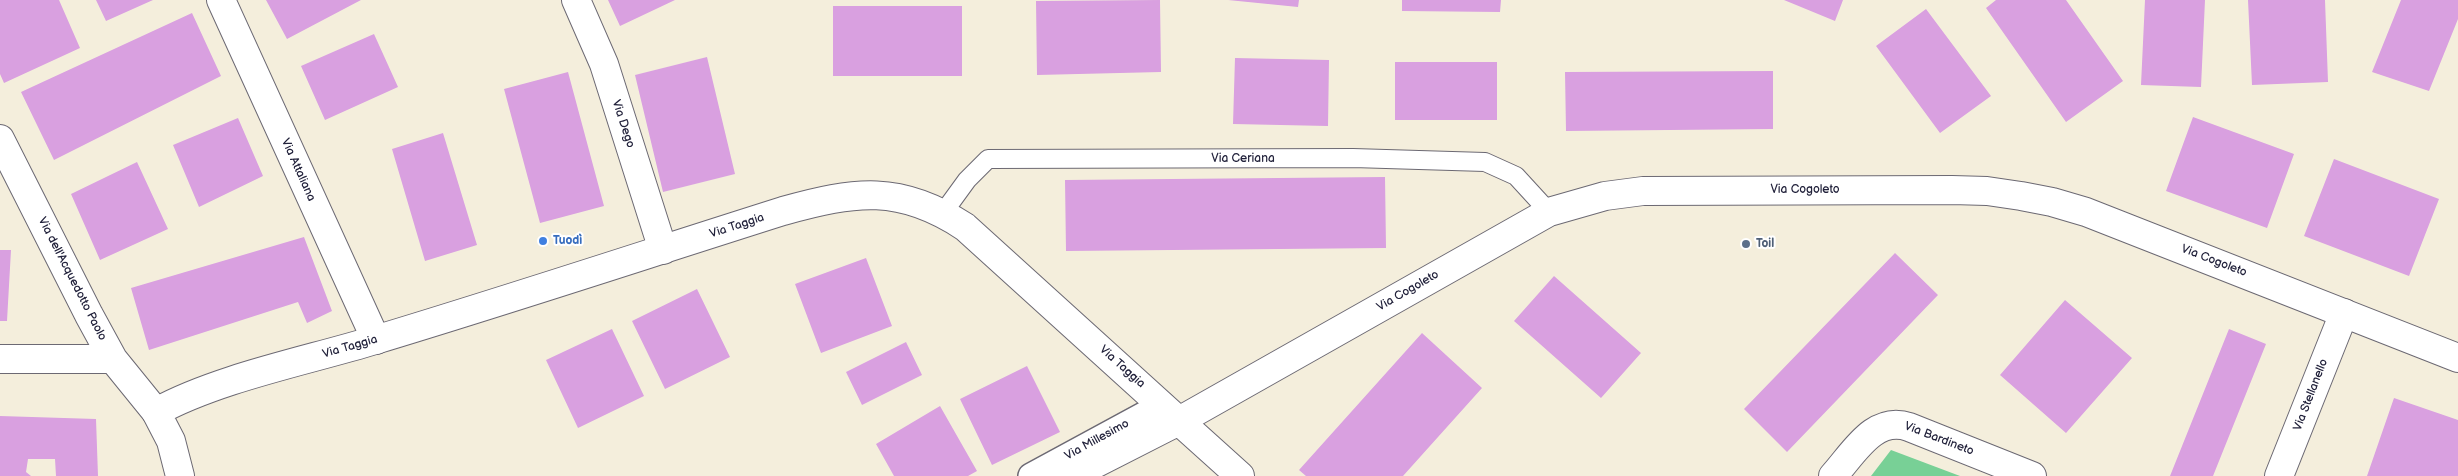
<!DOCTYPE html>
<meta charset="utf-8">
<style>
body{margin:0}
canvas{display:block;background:#f4eedc}
</style>
<canvas width="2458" height="476"></canvas>
<script>
const ctx = document.querySelector('canvas').getContext('2d');
ctx.lineJoin = 'round';
function fillPath(path, color) {
  ctx.fillStyle = color;
  ctx.fill(path, 'evenodd');
}
function trace(path, color, width, dash) {
  ctx.strokeStyle = color;
  ctx.lineWidth = width;
  ctx.lineCap = dash ? 'butt' : 'round';
  ctx.setLineDash(dash || []);
  ctx.stroke(path);
}
function drawText(font, color, halo, rows, align = 'center') {
  ctx.font = font + ' "Balsamiq Sans",sans-serif';
  ctx.lineWidth = 4;
  ctx.setLineDash([]);
  ctx.textBaseline = 'middle';
  ctx.strokeStyle = halo;
  ctx.fillStyle = color;
  for (const [text, x, y, turn = 0] of rows) {
    ctx.save();
    ctx.translate(x, y);
    ctx.rotate((+turn || 0) * Math.PI / 180);
    ctx.textAlign = isNaN(turn) ? turn : align;
    if (halo) ctx.strokeText(text, 0, 0);
    ctx.fillText(text, 0, 0);
    ctx.restore();
  }
}
fillPath(new Path2D(`
 M1891 450 1960 476H1871Z`), '#78d096');
fillPath(new Path2D(`
 M0 0H59L80 48 4 83 0 74Z
 M96 0H153L106 21Z
 M266 0H361L287 39Z
 M608 0H675L620 26Z
 M1160 0 1161 72 1037 75 1036 1Z
 M1228 0H1299L1298 7Z
 M1402 0H1501L1500 12 1402 11Z
 M1784 0H1843L1835 21Z
 M1996 0H2066L2123 81 2066 122 1986 8Z
 M2145 0H2205L2201 87 2141 85Z
 M2248 0H2325L2328 82 2252 85Z
 M2401 0H2458V19L2429 91 2372 72Z
 M833 6H962V76H833Z
 M1926 9 1991 96 1940 133 1876 46Z
 M192 13 221 76 54 160 21 92Z
 M374 34 398 87 325 120 301 66Z
 M707 57 735 174 663 192 635 75Z
 M1235 58 1329 60 1328 126 1233 124Z
 M1395 62H1497V120H1395Z
 M1773 71V129L1566 131 1565 72Z
 M568 72 604 206 540 223 504 89Z
 M2193 117 2294 154 2267 228 2166 191Z
 M238 118 263 176 199 207 173 145Z
 M443 133 477 245 425 261 392 149Z
 M2334 159 2439 199 2409 276 2304 236Z
 M137 162 168 229 100 260 71 194Z
 M1385 177 1386 248 1066 251 1065 180Z
 M304 237 332 311 307 323 298 302 149 350 131 288Z
 M0 250H11L7 321H0Z
 M1895 253 1938 295 1787 452 1744 409Z
 M866 258 892 326 821 353 795 284Z
 M1554 276 1641 353 1601 398 1514 321Z
 M697 289 730 357 665 389 632 321Z
 M2065 300 2132 358 2066 433 2000 375Z
 M612 329 644 396 578 428 546 360Z
 M2229 329 2266 344 2213 476H2170Z
 M1422 333 1482 388 1403 476H1306L1299 470Z
 M906 342 922 375 862 405 846 372Z
 M1027 366 1060 432 992 465 960 399Z
 M2394 398 2458 420V476H2367Z
 M940 406 977 471 968 476H894L876 444Z
 M0 416 96 419 98 476H56L55 459H28L26 472 31 476H0Z`), '#d9a0e0');
const service = new Path2D(`
 M943 213 967 180 988 159 1353 158 1485 162 1516 176 1549 212`);
const pedestrian = new Path2D(`
 M1031 476 1162 405`);
const minor = new Path2D(`
 M221 0 376 340
 M576 0 604 64 663 250
 M0 139 89 315 113 359 156 412
 M0 359H113
 M1071 476 1179 421 1240 476
 M1833 476C1854 453 1874 415 1909 427L2032 476
 M2279 476 2344 313`);
const tertiary = new Path2D(`
 M180 476 171 441 156 412C218 378 306 361 375 340 511 299 647 254 783 211 855 191 900 184 965 227L1179 421 1549 212 1605 196 1643 191 1952 190 1987 191 2021 196 2052 202 2086 212 2458 358`);
trace(service, '#6c6973', 20);
trace(pedestrian, '#6c6973', 28);
trace(minor, '#6c6973', 30);
trace(tertiary, '#6c6973', 30);
trace(service, '#fff', 18);
trace(pedestrian, '#fff', 25);
trace(minor, '#fff', 28);
trace(tertiary, '#fff', 28);
for (const [x, y, r, color] of [
 [543,241,5,"#3f7fe0"],
 [1746,244,5,"#5c6f8a"]
]) {
  const dot = new Path2D();
  dot.arc(x, y, r, 0, 2 * Math.PI);
  ctx.fillStyle = color;
  ctx.fill(dot);
  trace(dot, '#fff', 2);
}
drawText('12px', '#22223b', '#fff', [
 ["Via Dego",623,124,72],
 ["Via Ceriana",1243,159],
 ["Via Attaliana",298,170,66],
 ["Via Cogoleto",1805,190],
 ["Via Taggia",737,226,-18],
 ["Via Cogoleto",2214,261,21],
 ["Via dell'Acquedotto Paolo",72,279,63],
 ["Via Cogoleto",1408,291,-30],
 ["Via Taggia",350,347,-16],
 ["Via Taggia",1122,367,42],
 ["Via Stellanello",2311,395,-69],
 ["Via Bardineto",1939,439,21],
 ["Via Millesimo",1097,440,-29]
]);
drawText('bold 12px', '#366cbe', '#fff', [
 ["Tuodì",553,241]
], 'left');
drawText('bold 12px', '#4e5e75', '#fff', [
 ["Toil",1756,244]
], 'left');
</script>
